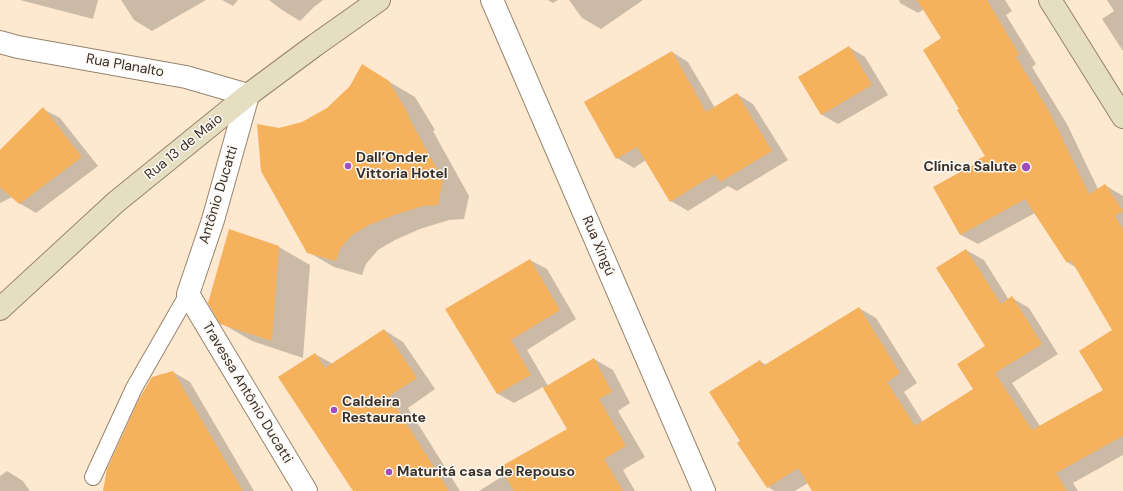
<!DOCTYPE html>
<meta charset="utf-8">
<style>
body{margin:0}
canvas{display:block;background:#fee9d0}
</style>
<canvas width="1123" height="491"></canvas>
<script>
const ctx = document.querySelector('canvas').getContext('2d');
ctx.lineJoin = 'round';
function fillPath(path, color) {
  ctx.fillStyle = color;
  ctx.fill(path, 'evenodd');
}
function trace(path, color, width, dash) {
  ctx.strokeStyle = color;
  ctx.lineWidth = width;
  ctx.lineCap = dash ? 'butt' : 'round';
  ctx.setLineDash(dash || []);
  ctx.stroke(path);
}
function drawText(font, color, halo, rows, align = 'center') {
  ctx.font = font + ' "DM Sans",sans-serif';
  ctx.lineWidth = 3;
  ctx.setLineDash([]);
  ctx.textBaseline = 'middle';
  ctx.strokeStyle = halo;
  ctx.fillStyle = color;
  for (const [text, x, y, turn = 0] of rows) {
    ctx.save();
    ctx.translate(x, y);
    ctx.rotate((+turn || 0) * Math.PI / 180);
    ctx.textAlign = isNaN(turn) ? turn : align;
    if (halo) ctx.strokeText(text, 0, 0);
    ctx.fillText(text, 0, 0);
    ctx.restore();
  }
}
fillPath(new Path2D(`
 M20 0H98L93 19Z
 M121 0H206L152 31 134 20Z
 M222 0H238L233 6Z
 M269 0H323L314 7 300 21 282 10Z
 M548 0H558L553 3Z
 M569 0H643L601 29 582 18Z
 M899 0H1005L1012 11 1006 15 1036 64 1032 67 1067 124 1098 189 1105 185 1123 196V455L1073 483 1078 491H813L808 483 795 491H774L768 487 741 441 760 361 766 365 859 308 876 318 917 383 904 392 923 422 975 389 987 346 966 250 984 260 1009 300 1012 298 1029 308 1058 354 1012 383 1040 426 1105 390 1113 331 1077 268 1067 262 1035 213 978 244 961 235 935 188 977 164 986 156 961 110 943 39 924 9 918 13 900 3Z
 M1107 0H1123V51L1102 19 1114 11Z
 M849 47 865 57 888 95 838 124 822 115 799 77Z
 M672 52 688 62 715 108 737 94 753 104 788 160 737 191 728 186 688 211 671 201 646 160 634 168 617 158Z
 M388 81 415 97 435 130 433 131 469 196 464 219 449 220 420 229 395 240 378 250 366 264 362 275 334 267 308 252 279 129 303 123Z
 M43 109 60 118 98 166 36 213 19 203 12 197 0 203V151Z
 M279 247 310 265 303 358 252 341 221 323Z
 M530 260 547 269 576 319 527 350 548 386 594 359 613 370 630 403 618 411 645 457 623 470 635 491H479L506 474 568 429 543 387 514 403 498 394 447 309Z
 M384 330 403 342 435 389 408 408 460 491H354L315 354 333 364Z
 M173 372 190 382 254 491H111Z
 M7 471 23 481 30 491H0V476Z`), '#0003');
fillPath(new Path2D(`
 M917 0H987L1019 54 1016 57 1050 113 1089 194 1105 184 1123 211 1115 216 1123 229V436L1056 473 1067 491H812L798 468 767 488 737 443 740 441 709 392 760 360 763 366 859 307 900 373 887 382 915 426 973 389 957 364 985 346 936 268 966 249 1001 304 1012 296 1042 344 995 373 1032 430 1103 390 1079 351 1112 330 1071 260 1067 263 1025 199 960 235 933 187 975 164 974 161 985 156 957 110 959 109 923 50 941 38Z
 M849 46 872 85 821 115 798 77Z
 M672 51 706 112 737 93 772 151 720 182 715 174 670 202 637 147 616 159 584 102Z
 M362 64 389 81 409 115 408 116 443 180 438 205 423 206 394 215 369 225 352 235 340 249 336 261 307 253 261 171 257 124 279 128 302 122 327 108 350 86Z
 M43 107 82 157 19 204 0 187V150Z
 M229 229 279 246 272 341 220 324 208 303Z
 M530 259 560 310 511 340 531 375 497 394 445 309Z
 M384 329 417 378 389 396 449 491H353L278 377 315 353 325 368Z
 M594 358 612 392 599 399 626 446 604 459 623 491H514L500 467 567 429 543 388Z
 M173 371 243 491H103L107 469 139 399 152 377Z`), '#f5b15c');
const service = new Path2D(`
 M93 477 134 388 188 294`);
const minor = new Path2D(`
 M492 0 704 491
 M248 95 213 220 188 294 306 491`);
const tertiary = new Path2D(`
 M0 42 18 47 186 77 248 95`);
const secondary = new Path2D(`
 M1050 0 1123 117
 M0 309 116 202 248 95 314 46 379 0`);
trace(service, '#96846d', 18);
trace(minor, '#96846d', 24);
trace(tertiary, '#96846d', 24);
trace(secondary, '#96846d', 24);
trace(service, '#fff', 16);
trace(minor, '#fff', 22);
trace(tertiary, '#fff', 22);
trace(secondary, '#e6dec0', 22);
for (const [x, y, r, color] of [
 [348,166,4,"#a14dbc"],
 [1026,167,5,"#a14dbc"],
 [334,410,4,"#a14dbc"],
 [389,472,4,"#a14dbc"]
]) {
  const dot = new Path2D();
  dot.arc(x, y, r, 0, 2 * Math.PI);
  ctx.fillStyle = color;
  ctx.fill(dot);
  trace(dot, '#fdf9f4', 1.5);
}
drawText('14px', '#383027', '#fdf9f4', [
 ["Rua Planalto",125,66,10],
 ["Rua 13 de Maio",184,147,-39],
 ["Antônio Ducatti",219,195,-73],
 ["Rua Xingú",598,246,67],
 ["Travessa Antônio Ducatti",247,393,59]
]);
drawText('bold 14px', '#383027', '#fdf9f4', [
 ["Dall’Onder",356,158],
 ["Vittoria Hotel",356,174],
 ["Clínica Salute",1017,167,"right"],
 ["Caldeira",342,402],
 ["Restaurante",342,418],
 ["Maturitá casa de Repouso",397,472]
], 'left');
</script>
